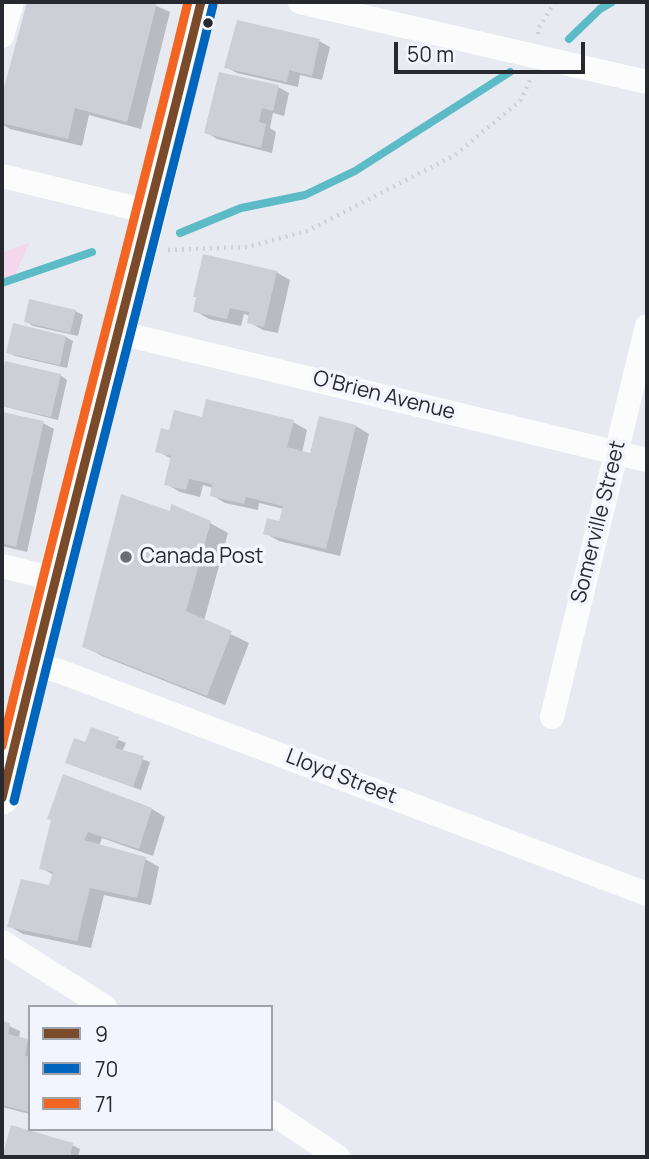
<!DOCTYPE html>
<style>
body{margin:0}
#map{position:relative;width:649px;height:1159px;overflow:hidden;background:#e8eaf2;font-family:Manrope,sans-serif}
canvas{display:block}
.frame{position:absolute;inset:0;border:4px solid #28292e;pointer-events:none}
.legend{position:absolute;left:28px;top:1005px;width:245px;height:126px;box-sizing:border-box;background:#f2f5fe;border:2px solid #a1a3ab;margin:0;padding:9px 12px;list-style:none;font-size:21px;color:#28292e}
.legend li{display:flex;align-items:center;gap:14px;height:35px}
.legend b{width:35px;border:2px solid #a1a3ab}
.scale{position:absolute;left:394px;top:42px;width:191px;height:32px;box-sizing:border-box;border:4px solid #28292e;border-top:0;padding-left:9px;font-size:21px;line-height:24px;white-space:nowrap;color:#28292e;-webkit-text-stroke:5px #f2f5fe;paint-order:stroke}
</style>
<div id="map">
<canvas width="649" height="1159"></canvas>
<div class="frame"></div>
<ul class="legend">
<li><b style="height:9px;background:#7a4b2a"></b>9</li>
<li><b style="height:9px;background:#0065bd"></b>70</li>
<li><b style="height:9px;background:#f26522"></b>71</li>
</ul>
<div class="scale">50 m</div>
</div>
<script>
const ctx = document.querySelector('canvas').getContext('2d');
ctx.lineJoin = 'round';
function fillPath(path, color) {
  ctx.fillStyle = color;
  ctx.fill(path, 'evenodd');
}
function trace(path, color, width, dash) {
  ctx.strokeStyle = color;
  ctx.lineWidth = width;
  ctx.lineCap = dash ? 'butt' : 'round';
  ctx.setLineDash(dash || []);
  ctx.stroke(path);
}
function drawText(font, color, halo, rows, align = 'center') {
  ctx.font = font + ' Manrope,sans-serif';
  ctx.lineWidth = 7;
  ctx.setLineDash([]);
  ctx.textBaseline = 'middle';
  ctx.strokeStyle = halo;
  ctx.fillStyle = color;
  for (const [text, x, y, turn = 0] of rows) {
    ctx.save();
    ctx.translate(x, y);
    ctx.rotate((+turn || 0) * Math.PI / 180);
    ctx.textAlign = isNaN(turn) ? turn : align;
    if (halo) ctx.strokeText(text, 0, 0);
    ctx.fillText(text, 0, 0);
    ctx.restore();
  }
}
fillPath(new Path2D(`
 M30 242 14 277 2 284V253Z`), '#f4d7ec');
fillPath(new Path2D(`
 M29 2H148L170 12 141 129 89 115 82 146 10 129 2 124V101Z
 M319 41 330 47 322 80 300 75 298 87 237 73 226 67Z
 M278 87 289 93 284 116 273 113 270 128 276 132 272 153 217 139 206 132Z
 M276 272 290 280 278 333 263 330 249 322 250 316 244 314 241 326 209 319 195 311Z
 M75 311 83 315 78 336 33 326 26 321Z
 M14 325 66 337 73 341 67 368 15 356 8 352Z
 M7 363 60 375 67 380 58 420 2 406V385Z
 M2 414 43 423 54 429 27 552 2 546Z
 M204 419 293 422 307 430 302 453 312 455 356 426 369 434 340 556 279 541 265 533 281 523 284 509 259 503 258 510 225 503 212 495 213 488 203 485 200 497 180 492 166 484 172 459 157 451 171 432Z
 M210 523 228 533 204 621 249 643 225 705 102 656 84 646Z
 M92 729 126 743 122 752 150 762 141 790 74 766Z
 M152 809 165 817 153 856 102 838 99 846 145 859 159 867 151 905 104 895 91 948 23 934 9 926 51 887 54 875 41 868 53 820Z
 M2 1023 20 1031 19 1039 30 1042V1114L2 1107Z
 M13 1127 72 1145 80 1149 78 1157H4Z`), '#0003');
trace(new Path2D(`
 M569 39 600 9 612 2
 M180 233 241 208 305 195 355 171 510 72
 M2 283 92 252`), '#5cbbc7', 8);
fillPath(new Path2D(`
 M27 2H157L127 122 75 108 68 139 2 123V95Z
 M237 20 320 39 312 76 289 70 287 82 224 68Z
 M219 72 279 85 273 111 262 108 259 122 266 124 261 148 204 133Z
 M203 254 277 271 264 327 247 323 249 312 230 308 227 319 193 312 196 297H193Z
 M29 299 76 310 70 333 24 322Z
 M13 323 66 336 60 365 6 353Z
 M5 361 61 374 51 417 2 406V377Z
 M206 399 294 420 287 447 310 453 319 416 356 425 326 549 263 534 267 518 279 521 283 506 246 497 244 504 210 496 212 484 189 479 186 490 164 485 171 456 155 452 161 428 169 430 174 410 202 417Z
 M2 412 44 421 16 547 2 543Z
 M121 494 170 511 171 504 211 521 186 611 232 631 207 696 82 647Z
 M91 727 119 737 115 748 144 756 133 787 65 763 74 738 85 742Z
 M63 774 152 808 139 849 88 832 84 840 146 857 137 898 90 888 77 941 7 927 21 879 49 885 53 872 39 869 51 820 47 819Z
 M2 1021 10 1023 8 1034 28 1039 25 1056 30 1057 29 1112 2 1105Z
 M11 1125 73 1143 70 1157H2Z`), '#ccd0d6');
trace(new Path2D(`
 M538 34V29L555 2
 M168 250 248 247 307 231 455 155 520 101 530 80`), '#d1d1d3', 4.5, [2, 5]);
trace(new Path2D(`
 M300 2 647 82
 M2 36 12 2
 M2 176 150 212
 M120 333 647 460
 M2 566 54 579
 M34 665 59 671 647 894
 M552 717 647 326
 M2 942 105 1007
 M271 1112 338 1157`), '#fcfcfd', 24);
trace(new Path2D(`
 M2 798 54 579 150 212 201 2`), '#fcfcfd', 33);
trace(new Path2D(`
 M2 798C65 532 136 268 201 2`), '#7a4b2a', 9);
trace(new Path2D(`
 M14 801C77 535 148 271 213 5`), '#0065bd', 9);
trace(new Path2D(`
 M2 746C61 497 128 250 188 2`), '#f26522', 9);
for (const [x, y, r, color] of [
 [208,23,6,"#28292e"],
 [126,557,7,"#6b6d73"]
]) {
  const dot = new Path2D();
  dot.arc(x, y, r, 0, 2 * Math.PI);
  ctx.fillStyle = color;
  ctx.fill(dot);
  trace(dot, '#f2f5fe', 2.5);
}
drawText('21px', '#28292e', '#f2f5fe', [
 ["O'Brien Avenue",384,396,14],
 ["Somerville Street",599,522,-76],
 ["Lloyd Street",341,777,21]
]);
drawText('21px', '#28292e', '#f2f5fe', [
 ["Canada Post",140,557]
], 'left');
</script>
